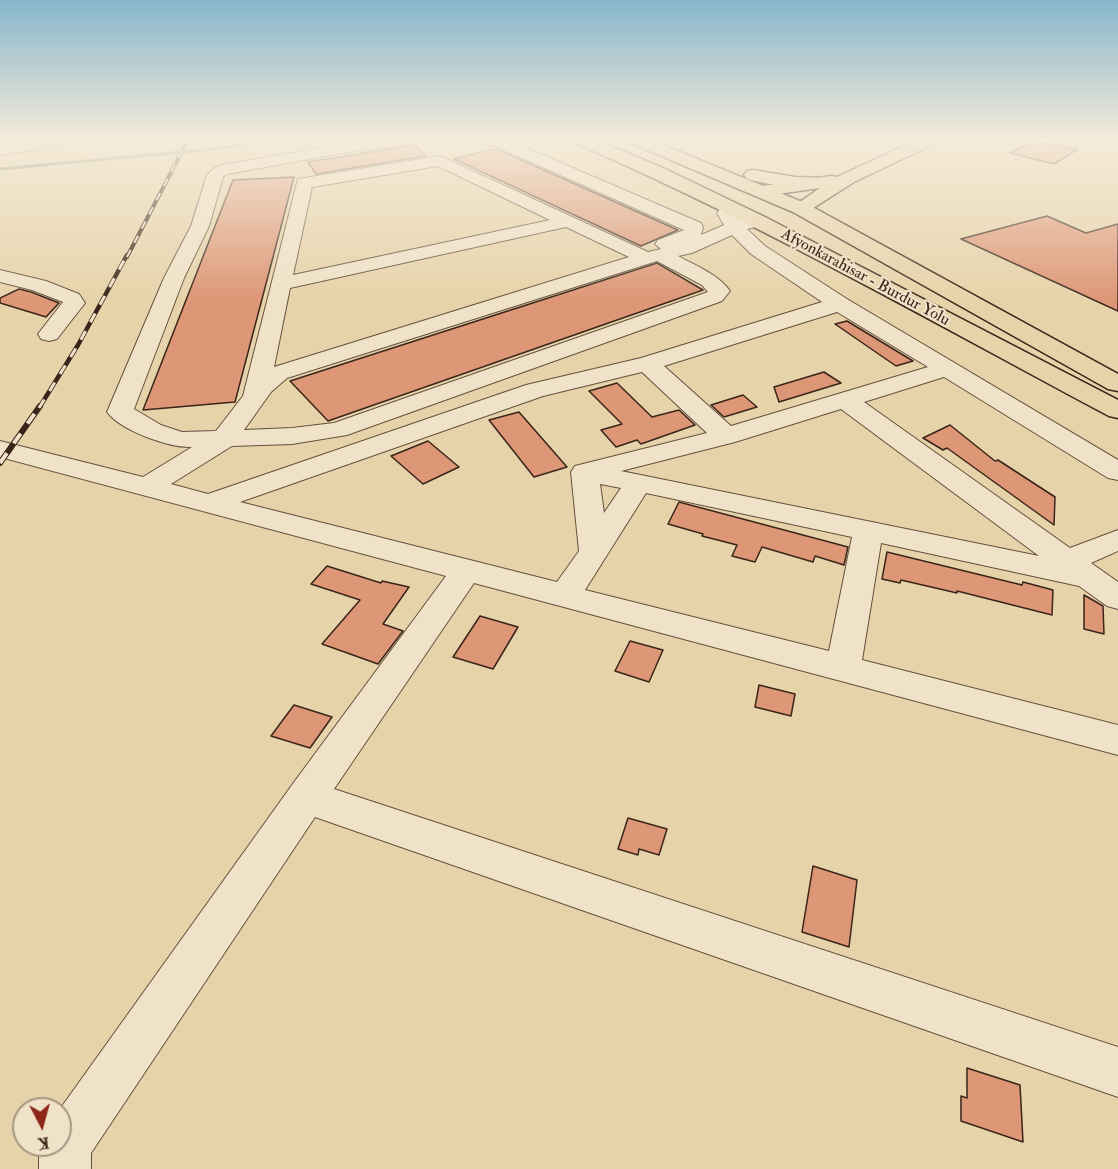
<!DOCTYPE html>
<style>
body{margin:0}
#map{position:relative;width:1118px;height:1169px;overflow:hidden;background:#e7d3aa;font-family:"IM FELL Double Pica",serif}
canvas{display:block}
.north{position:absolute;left:12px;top:1097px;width:60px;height:60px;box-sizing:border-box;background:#efe2c8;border:2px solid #a69682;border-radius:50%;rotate:174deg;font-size:16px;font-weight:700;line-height:24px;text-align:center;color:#392519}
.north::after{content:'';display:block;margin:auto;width:21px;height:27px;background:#8f2418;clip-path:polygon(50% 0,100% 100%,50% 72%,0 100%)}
</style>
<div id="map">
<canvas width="1118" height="1169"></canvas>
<div class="north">K</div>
</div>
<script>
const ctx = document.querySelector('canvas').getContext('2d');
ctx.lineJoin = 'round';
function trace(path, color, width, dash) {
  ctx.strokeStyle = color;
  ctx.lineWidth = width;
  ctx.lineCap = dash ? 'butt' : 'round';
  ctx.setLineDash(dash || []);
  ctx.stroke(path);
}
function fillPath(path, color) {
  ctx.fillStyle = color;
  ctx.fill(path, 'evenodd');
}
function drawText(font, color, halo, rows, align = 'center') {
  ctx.font = font + ' "IM FELL Double Pica",serif';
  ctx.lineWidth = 4.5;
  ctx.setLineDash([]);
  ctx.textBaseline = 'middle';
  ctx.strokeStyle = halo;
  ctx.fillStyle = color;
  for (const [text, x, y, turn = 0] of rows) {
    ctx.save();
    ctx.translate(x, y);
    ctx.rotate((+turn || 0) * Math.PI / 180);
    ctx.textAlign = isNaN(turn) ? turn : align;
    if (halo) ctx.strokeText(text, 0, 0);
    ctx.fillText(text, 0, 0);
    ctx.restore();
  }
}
trace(new Path2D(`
 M0 169 204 150 290 138`), '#717d6d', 3);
const building = new Path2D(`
 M1032 141 1078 149 1054 164 1010 153Z
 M416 145 426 156 316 174 308 162Z
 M493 149 499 150 678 230 641 246 454 159Z
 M294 177 235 402 143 410 233 180Z
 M1047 216 1086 233 1118 224V311L961 239Z
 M657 263 703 290 328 421 290 381Z
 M19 289 31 292 59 303 46 317 0 303V298Z
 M847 321 913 361 896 366 835 324Z
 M824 372 841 383 779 402 774 387Z
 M617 383 652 417 679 410 695 425 641 444 637 440 616 447 601 430 622 424 589 391Z
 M743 395 757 407 724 417 711 405Z
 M519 412 567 467 534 477 489 420Z
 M950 425 995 461 998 460 1055 497 1054 525 947 448 943 450 923 438Z
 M428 441 459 467 423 484 391 456Z
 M679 502 848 547 844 565 815 556 813 562 762 547 755 562 732 556 737 545 702 536 703 534 668 524Z
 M887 552 1022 585 1023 582 1053 590 1052 615 957 591V593L901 580 900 583 882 579Z
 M327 566 381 583 382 581 409 587 383 624 403 631 378 664 322 644 360 600 311 584Z
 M1084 595 1103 606 1104 634 1084 629Z
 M480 616 518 627 493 669 453 657Z
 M630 641 663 650 649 682 615 671Z
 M759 685 795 694 791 716 755 707Z
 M294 705 332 717 310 748 271 736Z
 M628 818 667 829 659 855 639 849 638 855 618 849Z
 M813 866 857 880 849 947 802 932Z
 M967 1068 1020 1085 1023 1142 961 1121V1096L967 1098Z`);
fillPath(building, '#dd9676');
trace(building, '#392519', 1.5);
const minor = new Path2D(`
 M46 138H82L74 143 0 155V145Z
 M377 138H423L415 143 343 153 227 174 223 177 209 226 184 278 134 409 161 425 182 432 216 431 243 396 298 179 440 156 648 252 661 249 655 244 658 240 684 230 500 148 472 141 469 138H498L510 141 701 223 703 227 701 235 724 225 717 213 720 209H732L739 220 758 216 764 217 767 221 764 225 747 229 765 246 847 299 1118 460V480L1108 478 944 377 864 402 1070 548 1118 530V551L1091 563 1118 582V609L1107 606 1079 586 881 543 862 660 1118 725V755L474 583 334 789 1118 1047V1097L315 817 91 1153V1169H39V1145H60V1109L292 785 446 576 0 457V441L143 477 192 447C170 448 121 431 107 412L164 278 191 226 207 175 216 167 222 165ZM438 166 550 220 293 275 312 187ZM566 227 629 257 274 367 290 288ZM732 235 751 254 822 302 641 358 526 385 208 494 171 484 232 446 292 444 347 435 722 301 730 291C718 274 696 266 678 256L692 253ZM657 261 702 285 708 292 334 423 292 428 244 430 271 392 287 378ZM837 312 928 367 731 426 664 366ZM642 372 707 433 575 466 571 472 579 551 557 582 240 502 543 396ZM841 409 1039 556 621 471 735 442ZM600 484 621 488 604 513ZM646 493 852 537 829 651 585 590Z
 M0 270 46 281 79 294 85 303 57 339 49 341 41 339 38 334 63 302 32 290 0 282Z`);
const major = new Path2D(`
 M921 138H942L940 141 854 182 807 212H793L791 208 820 188 763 196 757 195 754 191 757 187 763 186 831 176 837 177Z`);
const highway = new Path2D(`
 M569 138H591L661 167 765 217 1118 400V418L1109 416C931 321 756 221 571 141Z
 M630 138H646L807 204 1118 374V391L1108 389 793 212 631 143Z
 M753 170 795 177 829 178 832 182 829 186C804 192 772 185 747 179L744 175 747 171Z`);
trace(minor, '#64503d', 2);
trace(major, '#392519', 3);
trace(highway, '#392519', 3);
fillPath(minor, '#efe2c8');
fillPath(major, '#e7d3aa');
fillPath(highway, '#e7d3aa');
const railFar2 = new Path2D(`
 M127 257 189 138`);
const railFar1 = new Path2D(`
 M39 408 78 345 127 255`);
const rail = new Path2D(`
 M0 463 40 406`);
trace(railFar2, '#392519', 4);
trace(railFar1, '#392519', 4.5);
trace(rail, '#392519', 6);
trace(railFar2, '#efe2c8', 2, [8]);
trace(railFar1, '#efe2c8', 3, [10]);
trace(rail, '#efe2c8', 4, [12]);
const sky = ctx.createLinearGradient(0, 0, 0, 302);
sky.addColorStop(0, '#87b6cd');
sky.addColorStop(0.46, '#f4ebd9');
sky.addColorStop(1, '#f4ebd900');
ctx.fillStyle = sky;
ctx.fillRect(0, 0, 1118, 302);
drawText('16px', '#392519', '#efe2c8', [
 ["Afyonkarahisar - Burdur Yolu",865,278,28]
]);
</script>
